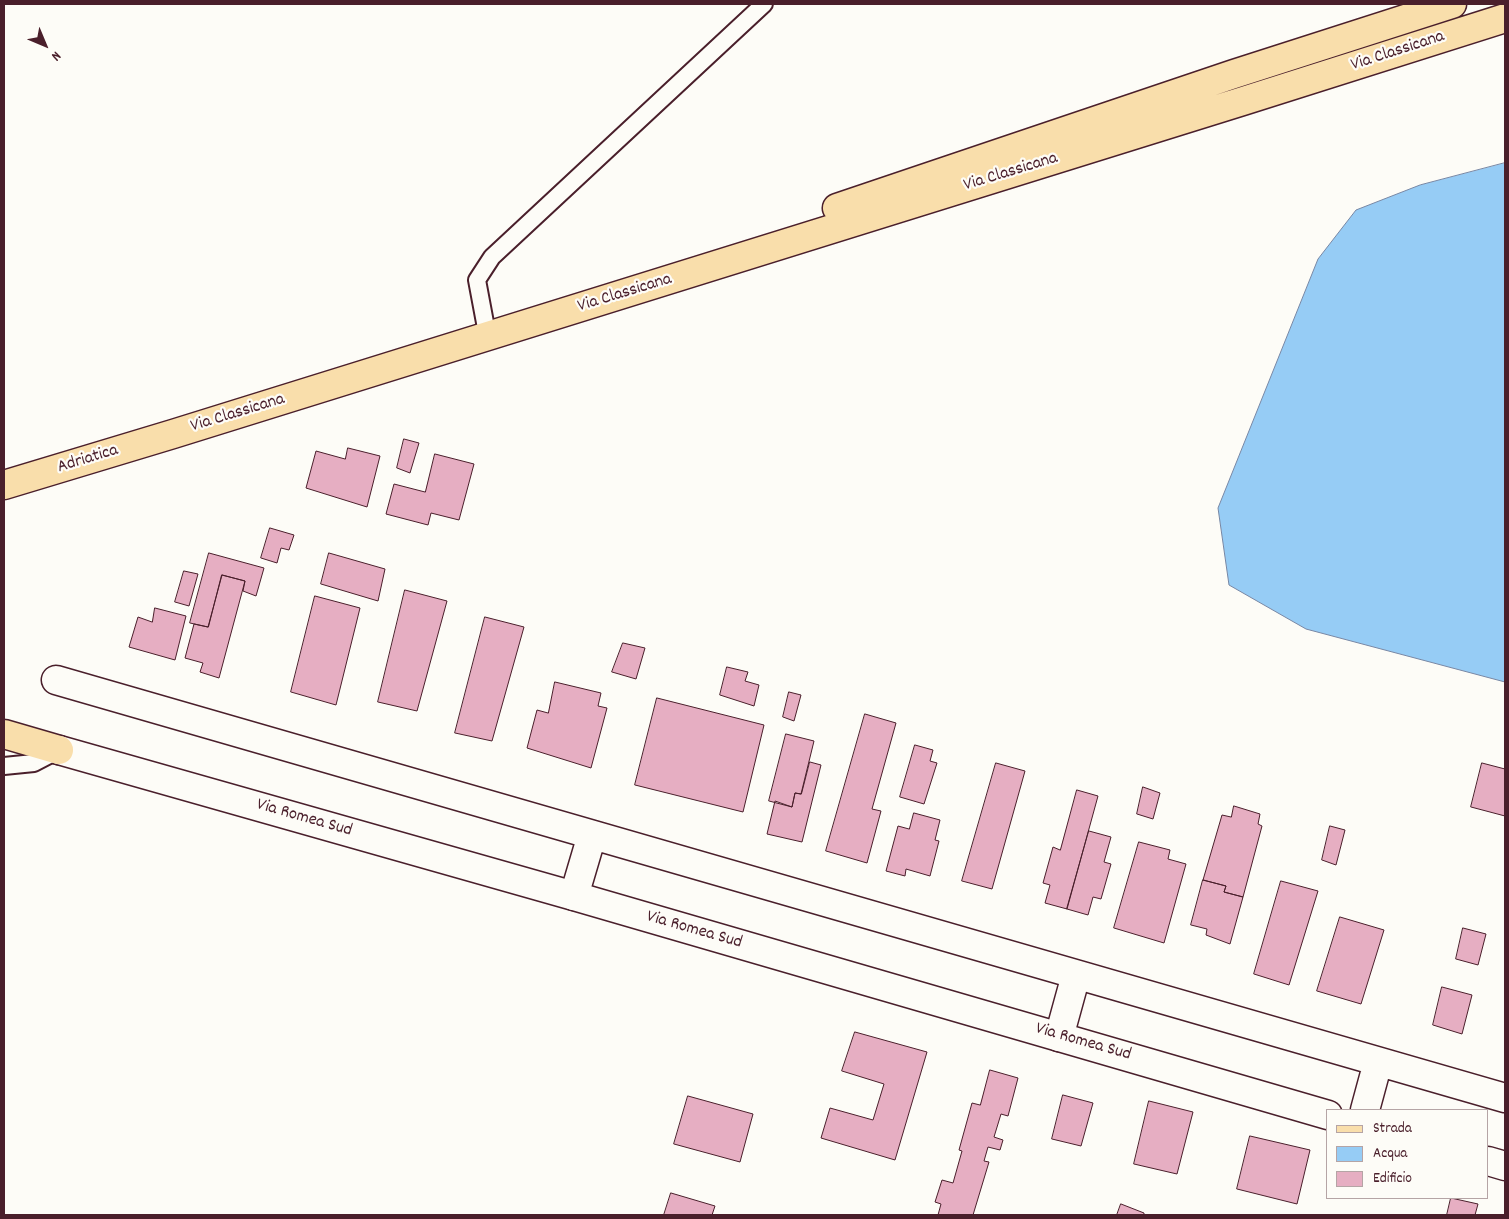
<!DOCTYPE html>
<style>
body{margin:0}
#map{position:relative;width:1509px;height:1219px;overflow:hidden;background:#fdfcf7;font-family:Dekko,sans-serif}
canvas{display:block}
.frame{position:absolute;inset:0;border:5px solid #4a1f2b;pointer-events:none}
.legend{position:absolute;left:1326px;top:1109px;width:162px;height:90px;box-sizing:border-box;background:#fdfcf7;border:1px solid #b5a4a5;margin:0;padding:6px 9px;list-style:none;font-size:15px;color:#4a1f2b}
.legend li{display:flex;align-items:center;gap:10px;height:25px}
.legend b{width:25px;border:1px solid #b5a4a5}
.north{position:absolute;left:20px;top:20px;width:50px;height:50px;-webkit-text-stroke:4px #fdfcf7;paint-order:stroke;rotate:135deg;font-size:14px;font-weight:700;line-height:20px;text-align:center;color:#4a1f2b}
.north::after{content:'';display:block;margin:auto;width:18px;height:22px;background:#4a1f2b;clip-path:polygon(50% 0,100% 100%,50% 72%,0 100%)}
</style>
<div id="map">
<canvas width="1509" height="1219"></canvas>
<div class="frame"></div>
<ul class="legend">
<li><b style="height:6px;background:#f9deab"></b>Strada</li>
<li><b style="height:14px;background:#96ccf5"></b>Acqua</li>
<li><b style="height:14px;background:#e6aec2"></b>Edificio</li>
</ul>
<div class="north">N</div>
</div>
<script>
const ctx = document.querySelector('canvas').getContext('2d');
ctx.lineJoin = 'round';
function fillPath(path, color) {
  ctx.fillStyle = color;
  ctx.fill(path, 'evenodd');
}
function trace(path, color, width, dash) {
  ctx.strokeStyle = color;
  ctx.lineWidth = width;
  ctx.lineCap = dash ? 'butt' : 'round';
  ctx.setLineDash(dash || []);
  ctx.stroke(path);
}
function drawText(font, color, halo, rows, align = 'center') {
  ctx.font = font + ' Dekko,sans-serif';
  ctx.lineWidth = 4.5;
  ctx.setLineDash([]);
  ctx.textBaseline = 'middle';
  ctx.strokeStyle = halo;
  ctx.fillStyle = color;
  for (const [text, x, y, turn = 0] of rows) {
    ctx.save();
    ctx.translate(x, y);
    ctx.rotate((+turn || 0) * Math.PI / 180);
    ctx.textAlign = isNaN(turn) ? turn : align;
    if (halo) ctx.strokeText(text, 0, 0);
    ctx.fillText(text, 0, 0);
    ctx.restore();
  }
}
const water = new Path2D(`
 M1505 163V682L1306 629 1229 585 1218 508 1318 259 1356 210 1420 185Z`);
fillPath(water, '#96ccf5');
trace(water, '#7887a4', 1);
const building = new Path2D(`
 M404 439 419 443 410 473 397 468Z
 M348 448 380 456 367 507 306 488 316 451 345 459Z
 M435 454 474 464 459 520 431 513 428 525 386 514 394 484 425 492Z
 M270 528 294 535 289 550 281 548 277 563 261 558Z
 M209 553 264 568 256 596 243 591 245 581 222 575 208 627 190 623Z
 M329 553 385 569 378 601 321 584Z
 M184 571 198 574 189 606 175 602Z
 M222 575 245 581 219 678 200 672 203 663 185 658 194 624 208 627Z
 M405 590 447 601 417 711 378 702Z
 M315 596 360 608 336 705 291 692Z
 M155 608 186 616 175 660 129 647 138 617 152 622Z
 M485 617 524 627 492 741 455 733Z
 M623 643 645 648 636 679 612 672Z
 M727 667 748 672 745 681 759 685 754 706 720 695Z
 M555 682 601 693 598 706 607 708 591 768 527 748 537 710 548 713Z
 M789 692 801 695 794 721 783 717Z
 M657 698 764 725 743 812 635 785Z
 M865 714 896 723 872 809 881 811 867 863 826 851Z
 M786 734 814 741 801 794 795 793 792 807 769 801Z
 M915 745 933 750 930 761 937 763 924 804 900 797Z
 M810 762 821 765 802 842 767 834 775 801 792 807 795 793 801 794Z
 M996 763 1025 771 992 889 962 881Z
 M1482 763 1505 769V816L1471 807Z
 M1143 787 1160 793 1153 819 1137 814Z
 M1077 790 1098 796 1067 909 1045 903 1050 885 1043 883 1053 847 1060 850Z
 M1234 806 1260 814 1258 824 1262 826 1243 897 1224 892 1226 886 1203 880 1222 815 1231 817Z
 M914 813 940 820 935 840 939 841 930 876 906 869 905 876 886 871 898 826 909 829Z
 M1330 826 1345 830 1336 865 1322 860Z
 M1089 831 1111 837 1104 862 1111 864 1101 899 1093 897 1088 915 1067 909Z
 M1139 842 1170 850 1168 859 1186 864 1164 943 1114 928Z
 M1203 880 1226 886 1224 892 1243 897 1230 944 1206 935 1207 929 1191 925Z
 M1281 881 1318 891 1289 985 1254 974Z
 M1340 917 1384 930 1361 1004 1317 991Z
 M1463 928 1486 934 1478 965 1456 959Z
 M1442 987 1472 995 1462 1034 1433 1025Z
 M855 1032 927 1052 895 1160 821 1138 830 1108 873 1120 884 1084 842 1071Z
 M990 1070 1018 1078 1008 1116 1001 1114 994 1137 1003 1140 1000 1150 988 1147 984 1161 989 1162 973 1215H938L941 1204 935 1202 942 1180 953 1183 962 1151 959 1150 972 1103 980 1105Z
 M1063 1095 1093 1103 1081 1146 1052 1139Z
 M688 1096 753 1114 740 1162 674 1144Z
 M1149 1101 1193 1112 1177 1174 1134 1164Z
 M1250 1136 1310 1150 1297 1204 1237 1189Z
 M671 1193 715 1206 712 1215H664Z
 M1451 1198 1478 1204 1475 1215H1447Z
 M1121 1204 1144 1213V1215H1117Z`);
fillPath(building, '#e6aec2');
trace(building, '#4a1f2b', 1);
const service = new Path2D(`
 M486 328 477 280 492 257 764 4
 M4 766 34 763 59 750`);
const minor = new Path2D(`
 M56 680 1505 1098
 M574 896 592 835
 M1059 1037 1076 975
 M1365 1110 1378 1062`);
const secondary = new Path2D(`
 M59 750 574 896 1328 1115
 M1488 1161 1505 1166`);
const primary = new Path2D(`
 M4 734 59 750`);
const trunk = new Path2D(`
 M837 208 1234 74 1452 4
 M4 485 173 434 1243 101 1505 18`);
trace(service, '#4a1f2b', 20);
trace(minor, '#4a1f2b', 31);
trace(secondary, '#4a1f2b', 31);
trace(primary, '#4a1f2b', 31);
trace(trunk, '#4a1f2b', 31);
trace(service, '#fdfcf7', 16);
trace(minor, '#fdfcf7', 28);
trace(secondary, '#fdfcf7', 28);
trace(primary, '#f9deab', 28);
trace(trunk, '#f9deab', 28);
drawText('18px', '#4a1f2b', '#fdfcf7', [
 ["Via Classicana",1398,52,-18],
 ["Via Classicana",1011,173,-17],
 ["Via Classicana",625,294,-17],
 ["Via Classicana",238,414,-17],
 ["Adriatica",88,460,-17],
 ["Via Romea Sud",304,819,16],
 ["Via Romea Sud",694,931,16],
 ["Via Romea Sud",1083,1043,16]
]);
</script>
